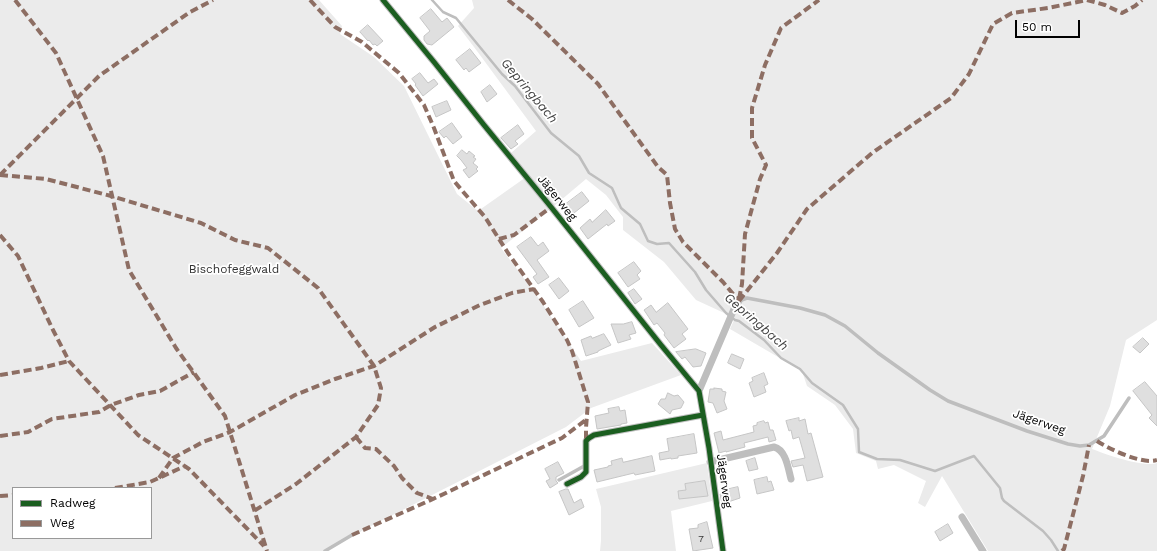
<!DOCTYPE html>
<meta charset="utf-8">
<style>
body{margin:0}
#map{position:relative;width:1157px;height:551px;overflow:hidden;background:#fff;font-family:"Work Sans",sans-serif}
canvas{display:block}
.legend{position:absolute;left:12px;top:487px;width:140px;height:52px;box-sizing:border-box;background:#fff;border:1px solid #999;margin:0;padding:5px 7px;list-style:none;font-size:12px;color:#000}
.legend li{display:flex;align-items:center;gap:8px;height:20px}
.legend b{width:20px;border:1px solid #999}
.scale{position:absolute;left:1015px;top:20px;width:65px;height:18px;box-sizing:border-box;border:2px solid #000;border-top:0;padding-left:5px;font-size:12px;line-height:14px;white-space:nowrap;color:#000;-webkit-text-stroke:3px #fff;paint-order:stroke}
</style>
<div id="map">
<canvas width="1157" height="551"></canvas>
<ul class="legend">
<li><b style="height:5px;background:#1b5e20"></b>Radweg</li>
<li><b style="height:5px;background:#8d6e63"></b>Weg</li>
</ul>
<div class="scale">50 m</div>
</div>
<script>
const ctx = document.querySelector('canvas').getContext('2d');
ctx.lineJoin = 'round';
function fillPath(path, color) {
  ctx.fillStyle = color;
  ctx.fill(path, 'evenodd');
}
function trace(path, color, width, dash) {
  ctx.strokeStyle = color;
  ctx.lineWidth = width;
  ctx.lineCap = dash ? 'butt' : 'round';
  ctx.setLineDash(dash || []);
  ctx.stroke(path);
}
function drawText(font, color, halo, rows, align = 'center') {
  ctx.font = font + ' "Work Sans",sans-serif';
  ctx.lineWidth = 3.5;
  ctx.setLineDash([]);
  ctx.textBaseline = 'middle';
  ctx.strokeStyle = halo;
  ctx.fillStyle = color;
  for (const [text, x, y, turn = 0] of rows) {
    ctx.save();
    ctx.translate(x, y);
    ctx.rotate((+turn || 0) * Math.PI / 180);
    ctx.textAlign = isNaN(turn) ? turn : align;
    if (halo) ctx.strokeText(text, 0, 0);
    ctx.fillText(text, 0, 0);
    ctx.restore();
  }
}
fillPath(new Path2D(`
 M0 0H319L342 26 340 34 374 57 404 86 457 194 478 211 529 175 511 153 536 131 477 51 458 26 474 8 472 0H1157V320L1126 340 1110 406 1092 449C1105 454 1144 468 1157 463V551H988L942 476 925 507 918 503 926 481 894 465 878 469 876 461 856 453 853 429 835 405 807 386 802 371 730 329 735 318 696 300 664 262 623 230V217L606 195 586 179 554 206 501 248 535 293 581 361 652 343 681 375 591 408 566 427 369 527 326 551H0ZM13 488H151V538H13Z
 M707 463 712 501 671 511 676 551H600L601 541V507L596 489Z`), '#ebebeb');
trace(new Path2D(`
 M432 0 443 12 456 18 502 74 515 86 551 133 579 156 589 173 612 188 621 208 640 224 648 241 657 244 669 243 695 272 706 290 726 313 735 320 739 321 764 340 781 358 800 369 812 383 843 405 858 429 859 452 877 459 900 460 935 471 974 456 1000 488 1002 498 1004 501 1043 531 1051 540 1058 551`), '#bebebe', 2.5);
const building = new Path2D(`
 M431 9 442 22 447 18 454 27 432 45 427 44 424 40V36L430 31 420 18Z
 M368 25 383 41 377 46 375 44 373 45 369 40 368 41 360 32Z
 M470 49 481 63 469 72 466 68 464 70 456 60Z
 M420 73 428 83 434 79 438 84 423 96 415 85 416 84 412 79Z
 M490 85 497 94 487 102 481 92Z
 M447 101 451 110 436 117 432 107Z
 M452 123 462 137 453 144 446 136 444 138 439 132Z
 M518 125 524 134 515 141 518 144 511 149 501 138Z
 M462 150 467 154 469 151 475 156 473 157 476 159 473 163 478 167 476 169 478 171 469 178 463 170 467 168 461 160 457 156Z
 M582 192 589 201 569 217 562 207Z
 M606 210 615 221 608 226 607 224 588 239 580 228 590 219 592 222Z
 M531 237 538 246 543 242 549 251 537 260 549 277 538 284 533 277 537 274 517 247Z
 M634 262 641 271 637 275 640 279 628 287 618 273Z
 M559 278 569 291 559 299 549 285Z
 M634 289 642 299 635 304 628 293Z
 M583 301 594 318 579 327 569 310Z
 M668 303 688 329 682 334 686 339 674 348 664 335 665 333 657 323 654 325 644 310 651 305 656 312Z
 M632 322 636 333 629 335 631 339 618 343 611 324H623Z
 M604 334 611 345 598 351V352L586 356 581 340 591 336 592 338Z
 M1143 338 1149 344 1140 353 1133 347Z
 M696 349 706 353 701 366 693 367 685 357 682 359 676 352Z
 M732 354 744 359 740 369 728 363Z
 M764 373 768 384 764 386 766 392 754 397 749 383 753 381 752 378Z
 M1145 382 1157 396V426L1149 418 1152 415 1133 391Z
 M714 388 722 389V391L726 392 724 401 727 409 717 413 713 403 708 402 710 389H714Z
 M668 393 674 396 678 395 684 402 681 408 672 410 670 414 658 404 661 399H665Z
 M619 407 620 411 625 410 627 423 621 424V425L597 429 595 416 609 413 608 409Z
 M799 418V421L805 419 808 434 811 433 823 477 807 481 803 465 793 467 791 461 805 458 799 437 793 439 791 430 789 431 786 421Z
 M764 421 765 423 768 422 770 430H773L776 440 769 442 768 437 744 443 745 447 726 452V451L719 453 714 433 721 431 723 440 754 432 753 426 757 425V423Z
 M694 434 697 453 678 456V458L671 459V458L660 460 659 453 669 451 667 439Z
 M652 456 655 471 635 475 634 473 597 482 594 470 608 467V466L612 465 611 461 622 458 623 462Z
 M755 458 758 469 749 471 746 461Z
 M558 462 564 473 556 477V481L558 483 550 488 546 481 550 479 545 469Z
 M767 477 768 482 771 481 774 490 757 494 754 480Z
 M705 481 708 496 679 499 678 491 686 490 685 484Z
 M738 487 740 498 722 504 720 494 726 493 725 490Z
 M566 489H568L574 503 581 499 584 507 569 515 559 492Z
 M707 522 713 548 693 551 689 529 698 528V525Z
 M948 524 953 533 940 541 935 532Z`);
fillPath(building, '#dfdfdf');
trace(building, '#c6c6c6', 1);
trace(new Path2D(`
 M739 301 747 298 800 308 825 315 845 326 878 353 930 390 948 401 1027 431 1068 444 1080 446 1089 445 1104 436 1129 398
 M559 480 586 465
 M325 551 352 535`), '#bebebe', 3.5);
trace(new Path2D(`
 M383 0 434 62 484 125 551 207 661 345 699 391 709 448 723 551
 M699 391 734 309 739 301
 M710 462 774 447C786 450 788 468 791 479
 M567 484 581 477 586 472V441L589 438 594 435 703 415
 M962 517 983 551`), '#bebebe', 7);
trace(new Path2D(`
 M15 0 56 53 103 156 129 270 176 348 225 416 267 551
 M310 0 335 27 362 42 399 73 424 105 434 128 454 181 465 194 485 217 508 253 543 302 567 340 572 351 588 402 586 428V441
 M508 0 532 19 598 84 658 167 667 175 670 203 675 229 683 242 723 282 739 301
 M0 175 46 179 111 196 201 223 235 240 268 248 318 288 374 366 381 388 378 405 356 437 296 484 254 511
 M0 175 99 76 190 12 213 0
 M0 235 18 256 53 330 69 361 138 435 189 469 264 546
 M499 239 514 235 551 207
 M739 299 742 284 745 234 760 179 766 165 752 138V108L765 65 781 28 819 0
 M739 301 777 253 807 209 872 153 951 98 969 74 993 24 1012 13 1048 8 1087 0 1105 5 1122 13 1135 6 1142 0
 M0 375 41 368 69 361
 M0 436 28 432 52 419 99 412 111 405 139 395 160 391 194 372
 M356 437 365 448 376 449 394 466 402 478 417 493 433 499
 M1097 441C1109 449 1143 465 1157 460
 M159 478 173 458 203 442 230 432 295 395 335 379 374 366 435 327 480 305 512 293 534 289
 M115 488 150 482 185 466
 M0 496 13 495
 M352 535 433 499 562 438 587 419
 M1062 551 1064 549 1083 476 1089 445`), '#8d6e63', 4, [8, 4]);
trace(new Path2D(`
 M383 0 434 62 484 125 551 207 661 345 699 391 709 448 723 551
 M567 484 581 477 586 472V441L589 438 594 435 703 415`), '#1b5e20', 5);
drawText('10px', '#383838', null, [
 ["7",701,539]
]);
drawText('12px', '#000', '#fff', [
 ["Jägerweg",557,198,51],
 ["Jägerweg",1039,422,19],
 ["Jägerweg",724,481,82]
]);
drawText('12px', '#323232', '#fff', [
 ["Bischofeggwald",234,269]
]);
drawText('italic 13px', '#434343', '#fff', [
 ["Gepringbach",529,91,50],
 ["Gepringbach",756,322,41]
]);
</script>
